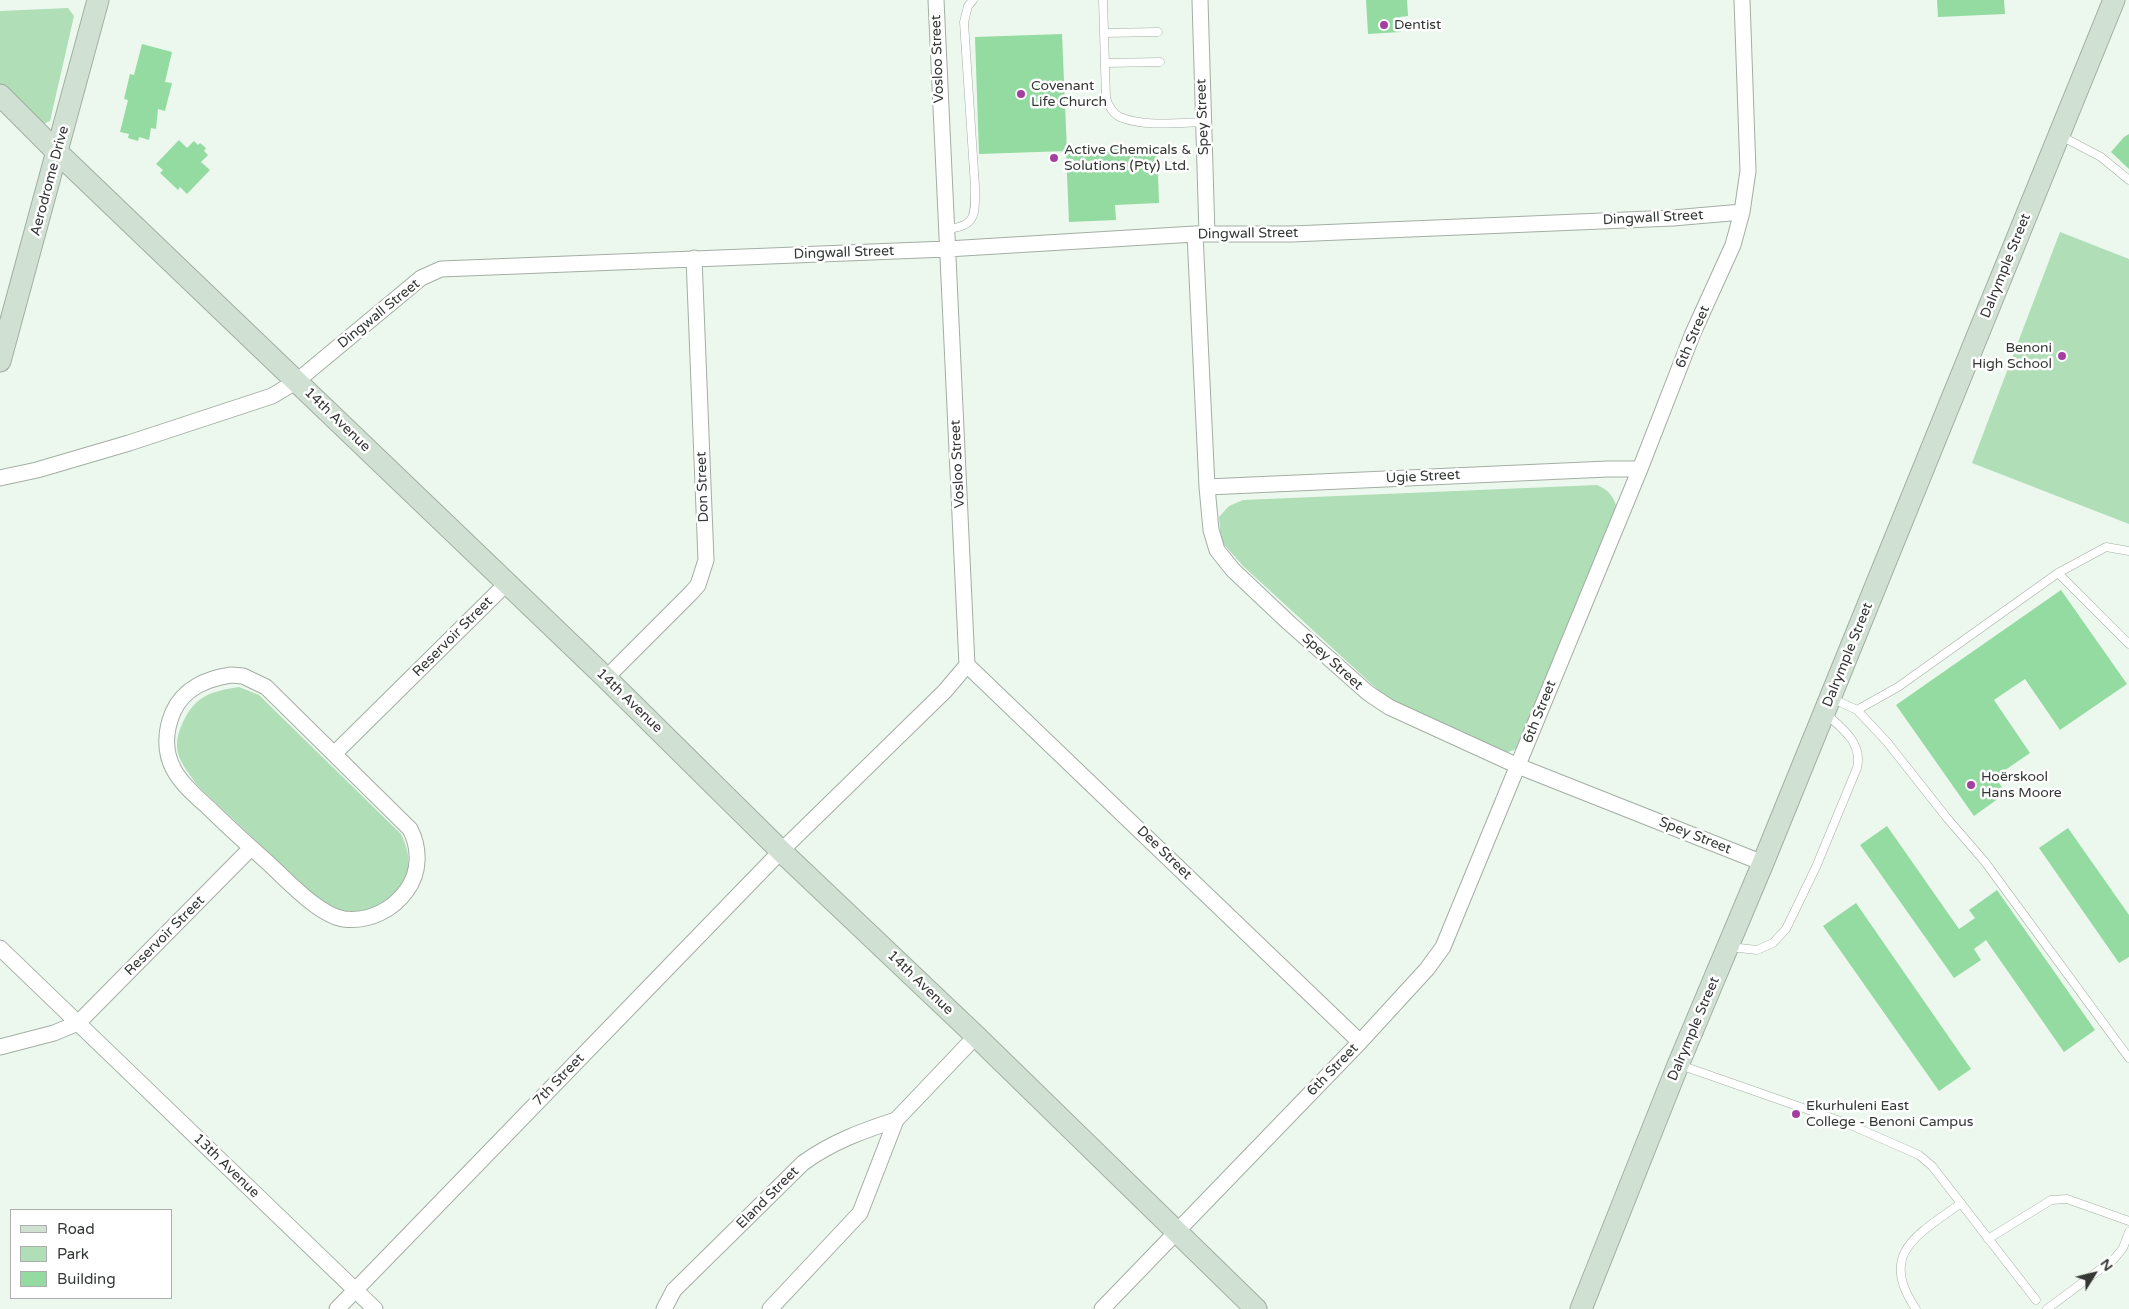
<!DOCTYPE html>
<meta charset="utf-8">
<style>
body{margin:0}
#map{position:relative;width:2129px;height:1309px;overflow:hidden;background:#ecf8ed;font-family:"Varela Round",sans-serif}
canvas{display:block}
.legend{position:absolute;left:10px;top:1209px;width:162px;height:90px;box-sizing:border-box;background:#fff;border:1px solid #adafae;margin:0;padding:6px 9px;list-style:none;font-size:15px;color:#333834}
.legend li{display:flex;align-items:center;gap:10px;height:25px}
.legend b{width:25px;border:1px solid #adafae}
.north{position:absolute;left:2069px;top:1249px;width:50px;height:50px;-webkit-text-stroke:4px #fff;paint-order:stroke;rotate:54deg;font-size:14px;font-weight:700;line-height:20px;text-align:center;color:#333834}
.north::after{content:'';display:block;margin:auto;width:18px;height:22px;background:#333834;clip-path:polygon(50% 0,100% 100%,50% 72%,0 100%)}
</style>
<div id="map">
<canvas width="2129" height="1309"></canvas>
<ul class="legend">
<li><b style="height:6px;background:#d0e1d3"></b>Road</li>
<li><b style="height:14px;background:#afdeb7"></b>Park</li>
<li><b style="height:14px;background:#93dba1"></b>Building</li>
</ul>
<div class="north">N</div>
</div>
<script>
const ctx = document.querySelector('canvas').getContext('2d');
ctx.lineJoin = 'round';
function fillPath(path, color) {
  ctx.fillStyle = color;
  ctx.fill(path, 'evenodd');
}
function trace(path, color, width, dash) {
  ctx.strokeStyle = color;
  ctx.lineWidth = width;
  ctx.lineCap = dash ? 'butt' : 'round';
  ctx.setLineDash(dash || []);
  ctx.stroke(path);
}
function drawText(font, color, halo, rows, align = 'center') {
  ctx.font = font + ' "Varela Round",sans-serif';
  ctx.lineWidth = 5;
  ctx.setLineDash([]);
  ctx.textBaseline = 'middle';
  ctx.strokeStyle = halo;
  ctx.fillStyle = color;
  for (const [text, x, y, turn = 0] of rows) {
    ctx.save();
    ctx.translate(x, y);
    ctx.rotate((+turn || 0) * Math.PI / 180);
    ctx.textAlign = isNaN(turn) ? turn : align;
    if (halo) ctx.strokeText(text, 0, 0);
    ctx.fillText(text, 0, 0);
    ctx.restore();
  }
}
fillPath(new Path2D(`
 M68 8 74 16 50 121 39 126 0 87V11Z
 M2060 232 2129 259V524L1972 463Z
 M1597 485C1609 490 1613 496 1617 508L1521 744 1514 750 1505 753 1389 700 1243 566 1221 541 1219 517 1229 506 1243 500Z
 M239 687 259 695 401 834C409 850 412 867 404 884 400 893 382 905 375 912L337 913 319 900 197 785C189 773 176 759 177 744 177 735 181 726 185 718 198 694 214 691 239 687Z`), '#afdeb7');
fillPath(new Path2D(`
 M1366 0H1407L1408 16 1400 17 1401 32 1368 34Z
 M1937 0H2004L2005 14 1938 17Z
 M1062 34 1067 151 979 154 975 37Z
 M142 44 172 52 165 82 172 83 165 111 158 109 156 129 151 128 149 140 139 137 138 141 128 138 129 134 120 132 128 100 124 99 130 74 134 75Z
 M2129 134V169L2111 152 2124 137Z
 M179 140 187 148 194 141 198 145 200 143 206 148 204 151 208 155 201 162 210 170 187 194 180 187 178 190 160 173 163 170 156 164Z
 M1157 147 1159 203 1115 205 1116 220 1069 222 1066 151Z
 M2061 590 2127 684 2060 730 2025 679 1994 700 2030 753 1995 777 2006 793 1974 816 1896 705Z
 M1887 826 1959 929 1975 918 1969 910 1997 890 2095 1030 2064 1052 1986 940 1974 949 1981 960 1954 978 1860 845Z
 M2068 828 2129 915V957L2119 963 2039 848Z
 M1856 903 1971 1069 1939 1091 1823 926Z`), '#93dba1');
const lane = new Path2D(`
 M1103 0 1106 98C1108 105 1113 114 1120 117 1143 127 1179 123 1203 122
 M1105 33 1158 32
 M1105 63 1160 62
 M2061 136 2101 157 2129 180
 M946 229C977 227 975 214 975 187L964 22 968 6 973 0
 M2058 573 2129 644
 M1831 698 1857 710 1887 742 1947 818 1985 862 2129 1058
 M1857 710 1898 687 2058 573 2106 547 2129 551
 M1730 947 1757 950 1773 943 1786 929 1816 867 1857 768C1863 743 1842 728 1825 713
 M1680 1065 1846 1123 1919 1155 1932 1166 2036 1300
 M1988 1239 2051 1200 2067 1199 2129 1221
 M1916 1309C1877 1253 1919 1234 1961 1203
 M2047 1309 2114 1259 2123 1248 2129 1232`);
const street = new Path2D(`
 M1200 0 1207 234
 M1195 234 1207 487 1211 530 1217 550 1233 570 1288 622 1368 693 1389 707 1518 766 1763 863
 M0 478 37 470 129 443 272 396 297 381 421 278 441 269 947 249 1195 234H1292L1673 218 1742 212
 M1207 487 1608 469H1640
 M967 665 1360 1042
 M231 675 243 676 266 687 410 829C420 848 420 872 407 890 393 910 369 922 344 919 318 915 286 879 266 861 247 844 228 827 210 809 198 798 182 785 174 770 164 752 165 731 173 712 184 688 206 679 231 675Z
 M606 678 691 593 698 585 706 560 694 258
 M335 753 506 584
 M0 948 375 1309
 M0 1047 54 1033 78 1023 251 848
 M337 1309 781 851 945 691 967 665 936 0
 M664 1309 674 1290 803 1163C832 1142 862 1131 896 1120
 M770 1309 860 1213 896 1120 976 1036
 M1102 1309 1360 1042 1427 969 1443 947 1640 469 1693 333 1733 245 1742 212 1748 171 1742 0`);
const secondary = new Path2D(`
 M0 95 58 153 606 678 781 851 976 1036 1256 1309
 M0 361 98 0
 M1581 1309 1678 1065 1763 863 2114 0`);
trace(lane, '#a3aea4', 9);
trace(street, '#a3aea4', 17);
trace(secondary, '#a3aea4', 23);
trace(lane, '#fff', 8);
trace(street, '#fff', 15);
trace(secondary, '#d0e1d3', 21);
for (const [x, y, r, color] of [
 [1384,25,5,"#a53ea1"],
 [1021,94,5,"#a53ea1"],
 [1054,158,5,"#a53ea1"],
 [2062,356,5,"#a53ea1"],
 [1971,785,5,"#a53ea1"],
 [1796,1114,5,"#a53ea1"]
]) {
  const dot = new Path2D();
  dot.arc(x, y, r, 0, 2 * Math.PI);
  ctx.fillStyle = color;
  ctx.fill(dot);
  trace(dot, '#fff', 2);
}
drawText('14px', '#333834', '#fff', [
 ["Dentist",1394,25],
 ["Covenant",1031,86],
 ["Life Church",1031,102],
 ["Active Chemicals &",1064,150],
 ["Solutions (Pty) Ltd.",1064,166],
 ["Benoni",2052,348,"right"],
 ["High School",2052,364,"right"],
 ["Hoërskool",1981,777],
 ["Hans Moore",1981,793],
 ["Ekurhuleni East",1806,1106],
 ["College - Benoni Campus",1806,1122]
], 'left');
drawText('14px', '#333834', '#fff', [
 ["Vosloo Street",938,59,-92],
 ["Spey Street",1203,117,-92],
 ["Aerodrome Drive",50,181,-75],
 ["Dingwall Street",1653,218,-3],
 ["Dingwall Street",1248,234,-1],
 ["Dingwall Street",844,253,-2],
 ["Dalrymple Street",2006,266,-68],
 ["Dingwall Street",379,314,-39],
 ["6th Street",1693,337,-67],
 ["14th Avenue",337,420,44],
 ["Vosloo Street",958,464,-93],
 ["Ugie Street",1423,477,-3],
 ["Don Street",703,487,-92],
 ["Reservoir Street",453,637,-45],
 ["Dalrymple Street",1848,655,-68],
 ["Spey Street",1332,662,42],
 ["14th Avenue",629,701,44],
 ["6th Street",1540,712,-68],
 ["Spey Street",1695,836,22],
 ["Dee Street",1164,853,44],
 ["Reservoir Street",165,936,-45],
 ["14th Avenue",920,983,44],
 ["Dalrymple Street",1694,1029,-67],
 ["6th Street",1333,1070,-46],
 ["7th Street",559,1080,-46],
 ["13th Avenue",226,1166,44],
 ["Eland Street",768,1198,-45]
]);
</script>
